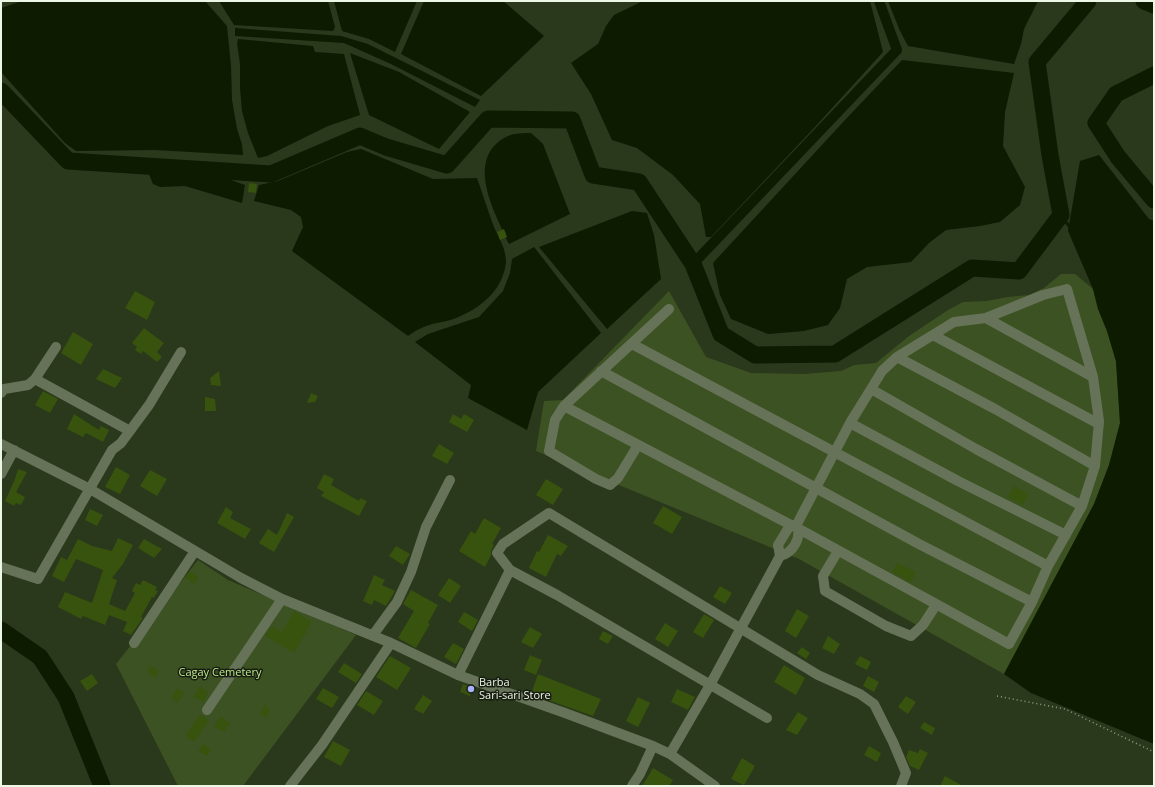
<!DOCTYPE html>
<style>
body{margin:0}
#map{position:relative;width:1155px;height:787px;overflow:hidden;background:#2a381c;font-family:"Open Sans",sans-serif}
canvas{display:block}
.frame{position:absolute;inset:0;border:2px solid #edf7e5;pointer-events:none}
</style>
<div id="map">
<canvas width="1155" height="787"></canvas>
<div class="frame"></div>
</div>
<script>
const ctx = document.querySelector('canvas').getContext('2d');
ctx.lineJoin = 'round';
function fillPath(path, color) {
  ctx.fillStyle = color;
  ctx.fill(path, 'evenodd');
}
function trace(path, color, width, dash) {
  ctx.strokeStyle = color;
  ctx.lineWidth = width;
  ctx.lineCap = dash ? 'butt' : 'round';
  ctx.setLineDash(dash || []);
  ctx.stroke(path);
}
function drawText(font, color, halo, rows, align = 'center') {
  ctx.font = font + ' "Open Sans",sans-serif';
  ctx.lineWidth = 3;
  ctx.setLineDash([]);
  ctx.textBaseline = 'middle';
  ctx.strokeStyle = halo;
  ctx.fillStyle = color;
  for (const [text, x, y, turn = 0] of rows) {
    ctx.save();
    ctx.translate(x, y);
    ctx.rotate((+turn || 0) * Math.PI / 180);
    ctx.textAlign = isNaN(turn) ? turn : align;
    if (halo) ctx.strokeText(text, 0, 0);
    ctx.fillText(text, 0, 0);
    ctx.restore();
  }
}
fillPath(new Path2D(`
 M1061 274H1075L1093 289 1098 309 1107 331 1116 362 1120 423 1109 465 1094 504 1004 674 799 559 536 451 544 401 563 400 669 291 706 357 751 373 805 374 841 371 854 365 876 363 909 336 948 310 963 302 986 301 1008 297 1029 295 1044 288Z
 M198 560 228 580 356 635 243 786H178L116 664Z`), '#3d5223');
fillPath(new Path2D(`
 M22 1H205L227 26 231 66 232 100 237 129 242 144 243 155 155 150 76 151 65 143 1 72V8Z
 M219 1H328L335 27 333 31 234 25Z
 M334 1H417L395 52 369 39 342 31Z
 M424 1H503L544 36 481 96 401 54Z
 M643 1H870L883 52 814 128 711 237H706L700 204 673 175 637 148 612 140 591 94 571 63 598 44 606 26 614 15Z
 M888 1H1038L1024 29 1021 44 1014 64 908 46 900 31Z
 M235 28 341 36 368 44 480 100 475 107 391 64 344 43 235 36Z
 M238 39 313 46 315 52 344 54 360 115 328 126 267 156 258 158 248 133 242 111 240 88V64L237 43Z
 M350 53 399 72 470 112 439 149 369 115Z
 M902 60 1014 73 1005 112 1003 146 1025 187 1020 205 1000 222 980 226 946 230 929 243 911 262 867 267 847 279 840 308 828 325 804 331 768 334 731 319 720 295 713 263 845 120Z
 M531 133 543 144 570 214 509 244C497 217 471 172 494 146 500 140 507 135 515 134 520 133 526 133 531 133Z
 M361 149 433 179 477 178C483 195 488 211 494 227 499 238 506 249 506 262 503 290 481 308 456 318 449 321 440 322 432 324 423 327 416 330 408 336L292 251 303 227 301 217 291 210 254 201 259 185 278 181 347 152Z
 M1099 155 1149 219 1154 221V744L1031 693 1004 674 1094 504 1109 465 1120 423 1116 361 1107 331 1098 309 1093 289 1068 231 1080 161Z
 M149 174H171L222 177 245 185 242 203 185 186 160 187 153 184Z
 M632 211 647 213 654 235 661 279 607 329 539 247Z
 M534 247 601 333 538 392 527 430 468 398 471 385 415 342 428 334 479 317 503 291 510 273 512 259Z`), '#0d1b00');
trace(new Path2D(`
 M1061 215 1071 229`), '#0d1b00', 3);
trace(new Path2D(`
 M693 264 897 50 879 1`), '#0d1b00', 10);
trace(new Path2D(`
 M1144 1 1154 5
 M1154 75 1116 94 1096 123 1118 157 1154 200
 M1 91 68 161 271 174 360 136 386 147 447 165 488 119 572 120 593 175 639 182 693 264 721 334 755 355 835 354 972 268 1019 271 1061 215 1050 155 1037 62 1088 1
 M1 630 40 657 66 697 102 786`), '#0d1b00', 17);
fillPath(new Path2D(`
 M249 183 257 184 256 193 248 192Z
 M504 229 507 237 500 240 497 232Z
 M135 291 155 302 147 320 125 308Z
 M144 328 164 343 157 352 162 357 157 362 143 351 141 354 135 350 137 347 132 343Z
 M73 332 93 344 81 365 61 353Z
 M103 369 122 378 115 388 96 379Z
 M219 371 221 386 211 385 210 378Z
 M43 391 58 399 50 413 35 405Z
 M311 393 318 396 315 402 307 403Z
 M205 397 215 399 216 411H205Z
 M74 414 99 430 101 426 109 430 103 442 86 433 83 437 67 429Z
 M453 414 461 419 464 414 474 420 467 432 449 422Z
 M439 444 454 453 447 464 432 456Z
 M116 467 130 475 120 494 105 487Z
 M18 469 27 472 16 492 25 497 21 505 16 503 14 506 5 501 15 479Z
 M150 470 167 479 157 496 140 486Z
 M324 474 334 479 331 485 359 501 360 498 367 501 359 516 321 496 324 492 317 488Z
 M546 479 563 489 553 505 536 495Z
 M1014 486 1028 494 1023 505 1008 497Z
 M663 506 682 517 672 534 653 523Z
 M226 507 233 512 230 518 251 529 245 539 217 523Z
 M90 509 103 515 97 526 85 520Z
 M287 513 294 517 274 552 259 543 268 529 277 535Z
 M484 518 501 528 492 544 494 545 491 550V555L485 567 459 551 471 531 475 534Z
 M548 535 568 546 561 556 557 554 546 577 529 568 537 551 539 552Z
 M118 538 133 545 123 564 112 578 117 580 109 604 125 611 135 593 132 591 136 583 140 585 143 580 157 587 155 590 158 591 154 598 152 597 141 617 143 618 131 635 123 631 127 622 109 615 105 625 83 616 81 619 58 607 65 592 92 603 103 570 76 559 64 582 52 576 61 557 67 560 78 539 92 546 112 551Z
 M144 539 162 549 154 558 138 548Z
 M396 546 410 554 403 565 389 556Z
 M897 563 916 572 911 582 892 572Z
 M190 571 198 577 194 584 185 577Z
 M374 575 385 580 382 585 395 591 386 606 374 600 372 605 363 601Z
 M449 578 461 586 450 603 438 595Z
 M720 586 732 593 725 604 713 597Z
 M411 590 438 605 428 623 430 624 416 648 398 638 414 611 403 604Z
 M797 609 809 616 796 638 785 631Z
 M294 611 312 622 294 653 265 636 272 626 282 632Z
 M464 612 478 620 472 631 458 622Z
 M704 614 714 620 703 638 693 632Z
 M665 623 678 631 668 647 655 639Z
 M530 627 542 634 533 648 521 642Z
 M603 631 613 636 608 644 599 639Z
 M828 636 840 644 834 654 822 648Z
 M453 643 464 649 456 664 444 657Z
 M802 647 810 653 806 659 797 653Z
 M530 655 542 660 536 675 524 670Z
 M390 656 411 668 397 690 376 677Z
 M860 656 871 662 867 670 855 664Z
 M344 663 362 674 356 683 338 672Z
 M150 665 159 671 155 678 147 672Z
 M784 665 805 678 796 695 774 682Z
 M92 674 98 683 87 691 80 681Z
 M538 674 601 699 593 716 531 694Z
 M868 676 879 682 874 692 863 686Z
 M463 684 473 688 470 696 460 692Z
 M200 686 208 693 204 702 193 697Z
 M177 688 184 693 178 703 171 698Z
 M323 688 339 697 332 708 316 699Z
 M677 689 695 697 688 710 671 702Z
 M366 691 383 701 374 715 357 705Z
 M423 695 432 701 423 714 414 709Z
 M906 696 916 702 908 714 898 707Z
 M638 697 650 703 638 727 626 721Z
 M265 704 270 711 266 718 260 713Z
 M798 712 808 718 797 735 786 730Z
 M200 714 209 721 194 742 185 736Z
 M221 716 230 723 224 732 214 726Z
 M924 722 935 728 932 735 920 728Z
 M333 741 350 750 341 766 324 757Z
 M204 744 211 750 207 756 198 751Z
 M869 746 881 753 877 762 864 755Z
 M920 749 928 753 919 770 910 766 906 757 909 750 918 753Z
 M742 758 755 766 744 785 731 779Z
 M653 768 673 780 669 786H642Z
 M945 776 963 786H940Z`), '#37530e');
trace(new Path2D(`
 M997 696 1065 709 1154 752`), '#919c86', 1.5, [1, 3]);
trace(new Path2D(`
 M986 318 1093 377
 M933 335 1099 424
 M632 344 1048 566
 M897 357 995 409 1095 466
 M601 371 919 544 1032 602
 M35 379 130 431
 M871 389 976 449 1082 506
 M1 393 4 389 28 385 35 379 56 347
 M564 406 789 524 799 529 1009 644 1032 602 1048 566 1082 506 1095 466 1099 421 1093 377 1067 289 1043 295 986 318 954 322 897 357 882 371 871 389 850 423 797 524 789 527 778 545 780 556 710 685 670 754
 M850 423 958 481 1066 535
 M1 444 90 489 241 578 282 599 391 643 458 675 565 713 653 746 670 754 715 786
 M638 445 618 478 610 485 596 479 549 451 555 420 564 406 669 309
 M1 474 14 450
 M838 551 823 576 825 591 886 626 911 636 923 625 936 605
 M780 556C793 553 802 538 797 524
 M1 567 38 579 112 450 121 443 149 405 181 352
 M373 635 397 602 411 572 426 527 450 480
 M134 643 195 551
 M458 675 510 570
 M207 710 282 599
 M767 718 557 595 510 570 497 553 503 544 549 513 818 675 860 694 874 704 893 742 906 773 901 786
 M290 786 322 745 391 643
 M632 786 640 774 653 746`), '#667358', 10);
for (const [x, y, r, color] of [
 [471,689,4,"#a9b0fc"]
]) {
  const dot = new Path2D();
  dot.arc(x, y, r, 0, 2 * Math.PI);
  ctx.fillStyle = color;
  ctx.fill(dot);
  trace(dot, '#171d10', 1.5);
}
drawText('11px', '#bce98c', '#171d10', [
 ["Cagay Cemetery",220,673]
]);
drawText('11px', '#edf7e5', '#171d10', [
 ["Barba",479,683],
 ["Sari-sari Store",479,696]
], 'left');
</script>
